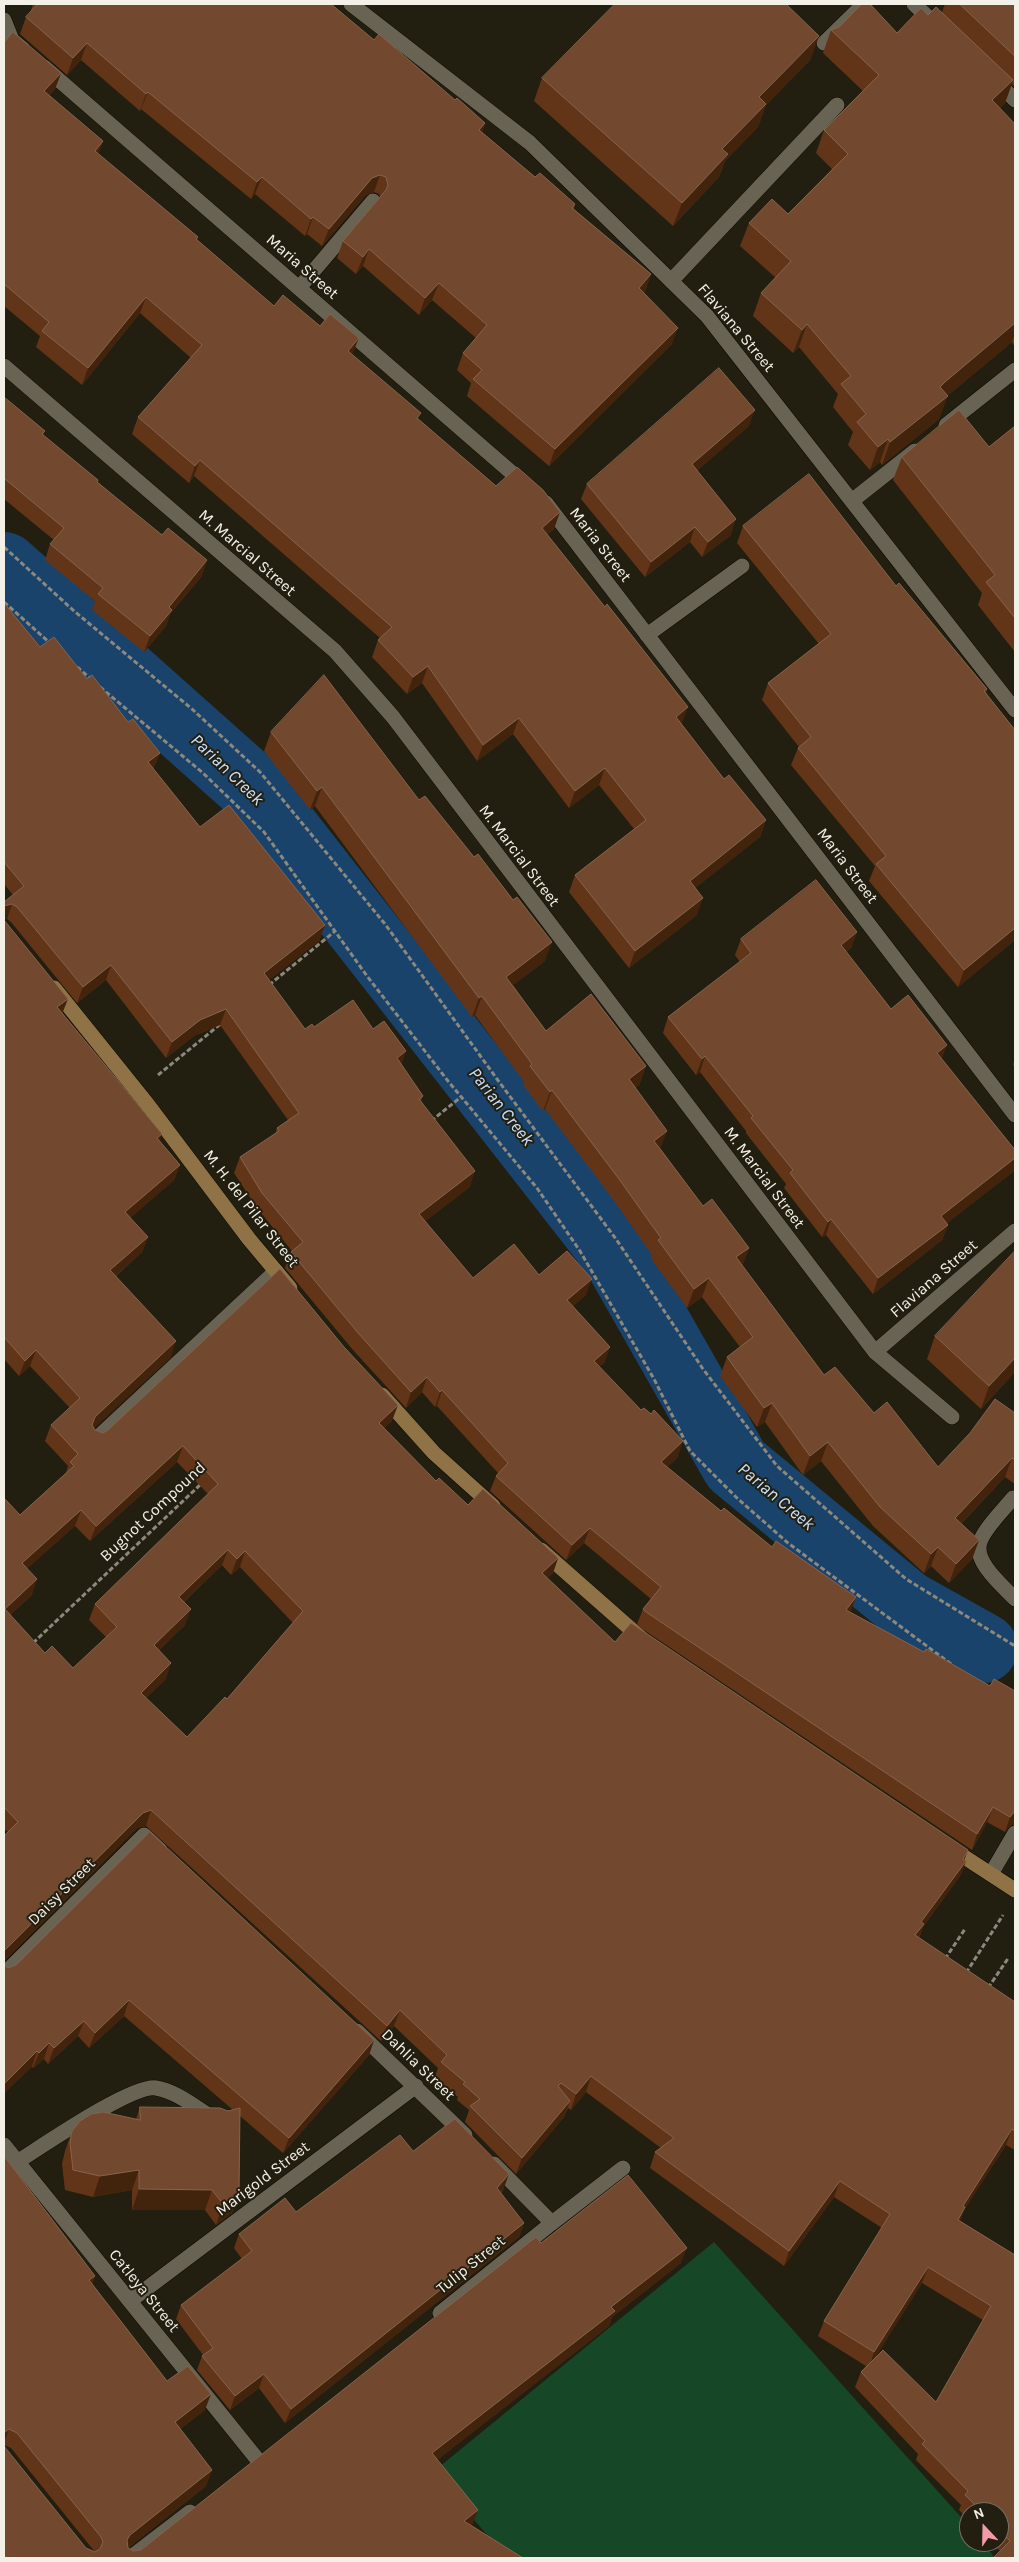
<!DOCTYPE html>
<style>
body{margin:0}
#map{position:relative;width:1019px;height:2562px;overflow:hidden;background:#231f10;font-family:Karla,sans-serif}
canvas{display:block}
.frame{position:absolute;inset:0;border:5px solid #f3f0e7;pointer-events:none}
.north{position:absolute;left:959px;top:2502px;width:50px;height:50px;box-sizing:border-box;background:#231f10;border:1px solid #767366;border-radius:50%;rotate:339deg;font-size:14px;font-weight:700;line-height:20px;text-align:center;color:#f3f0e7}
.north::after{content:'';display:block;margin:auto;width:18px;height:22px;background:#f39aa9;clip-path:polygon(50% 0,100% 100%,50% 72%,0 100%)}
</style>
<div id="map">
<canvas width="1019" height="2562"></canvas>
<div class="frame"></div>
<div class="north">N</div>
</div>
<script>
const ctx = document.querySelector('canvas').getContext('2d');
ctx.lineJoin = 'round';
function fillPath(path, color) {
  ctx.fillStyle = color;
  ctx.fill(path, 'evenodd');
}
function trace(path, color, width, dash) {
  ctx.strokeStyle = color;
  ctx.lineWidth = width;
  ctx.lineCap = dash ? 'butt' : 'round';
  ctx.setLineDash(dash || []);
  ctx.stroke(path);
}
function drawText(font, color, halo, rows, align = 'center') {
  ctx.font = font + ' Karla,sans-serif';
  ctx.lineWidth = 4;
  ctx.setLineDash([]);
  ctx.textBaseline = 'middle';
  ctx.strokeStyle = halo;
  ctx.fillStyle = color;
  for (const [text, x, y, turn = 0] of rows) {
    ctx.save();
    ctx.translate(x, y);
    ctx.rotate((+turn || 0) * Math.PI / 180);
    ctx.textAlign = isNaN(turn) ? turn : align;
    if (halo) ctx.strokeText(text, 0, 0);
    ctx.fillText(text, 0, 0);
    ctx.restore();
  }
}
fillPath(new Path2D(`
 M714 2242 969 2526V2542H983L995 2558H512L500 2550 433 2472Z`), '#164727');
trace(new Path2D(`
 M4 567 252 788 616 1254 736 1465 906 1605 983 1648`), '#19436a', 70);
const lane = new Path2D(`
 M299 288 373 201
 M647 635 742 566
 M96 1439 276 1271
 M1013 1498C1004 1509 984 1529 980 1542 973 1562 1003 1586 1015 1599
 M17 2162C41 2147 132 2084 156 2088 176 2091 196 2108 213 2118
 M552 2223 623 2168`);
const street = new Path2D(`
 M351 4 530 143 707 316 1015 710
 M914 4 934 23
 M4 20 12 40 23 49
 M824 43 864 4
 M44 67 527 486
 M995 80 1015 100
 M671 281 837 105
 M4 366 335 651 393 717 875 1352 952 1417
 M946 425 1015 370
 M853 500 915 451
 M546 503 1015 1115
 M875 1352 1015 1231
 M991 1874 1015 1833
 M4 1974 144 1835 160 1850
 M357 2031 465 2135
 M4 2145 257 2459
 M130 2301 416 2086
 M440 2313 552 2223 494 2164
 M130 2558 190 2512`);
const secondary = new Path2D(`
 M54 988 148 1105 249 1239 290 1288
 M382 1395 434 1453 493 1506
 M541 1550 642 1639
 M949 1847 1015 1890`);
trace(lane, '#0c0801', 16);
trace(street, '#0c0801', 16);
trace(secondary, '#0c0801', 16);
trace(new Path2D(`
 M4 547 74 611 192 709 260 772 385 924 497 1079 616 1239 703 1369 777 1466 906 1579 1015 1646
 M4 602 50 643
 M77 667 91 679
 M100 687 203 773 264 832 367 976 448 1081 537 1188 580 1251 654 1379 690 1451 737 1498 788 1543 951 1664
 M269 985 334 932
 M158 1075 223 1022
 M431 1121 461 1097
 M33 1643 201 1484
 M945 1959 965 1929
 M966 1973 1003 1915
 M988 1988 1009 1957`), '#8c887d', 3, [5, 2.5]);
trace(lane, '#686352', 15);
trace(street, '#686352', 15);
trace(secondary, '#8f7347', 15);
fillPath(new Path2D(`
 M33 4H331L374 40 485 123 482 132 535 177 575 204 574 209 651 274 645 291 644 293 672 344 549 466 467 396 471 383 457 370 463 353 476 338 432 300 419 315 363 266 356 274 337 258 343 241 380 197 379 194 374 192 366 195 322 246 307 234 305 236 255 194 251 199 141 109 140 111 81 60 67 75 20 34 26 17 30 13Z
 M945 4H1015V87L1012 84 1005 103 1000 108 1015 124V347L1012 342 947 396 939 419 882 465 880 462 870 470 848 445 853 432 833 407 838 394 799 347 793 353 753 316 761 293 776 278 740 246 749 223 788 214 832 169 816 153 824 130 863 91 823 53 831 30 897 33 928 15 942 12Z
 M4 43 61 73 55 89 49 96 103 141 98 154 198 237 197 240 274 306 352 355 419 420 496 486 554 529 547 535 682 723 681 724 724 779 766 820 760 837 695 888 697 915 629 968 569 892 575 875 634 829 599 785 569 808 513 734 477 761 422 683 407 694 372 657 378 640 380 638 194 476 189 483 132 434 138 417 191 358 140 313 82 385 36 347 40 336 4 306Z
 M811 59 766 105 758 127 725 161 719 177 673 226 534 101 542 78Z
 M4 397 45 431 43 435 98 480V482L202 576 170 614 166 626 144 652 92 610 95 601 45 560 50 544 54 540 4 499Z
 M749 426 697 470 731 535 702 557 690 542 645 577 581 499 587 484Z
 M1015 426V652L978 605 982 593 893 480 902 457 989 447Z
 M743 526 896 586 987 689 986 693 1015 730V940L958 987 869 881 875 866 791 765 798 748 799 747 762 700 768 683 819 644 737 543Z
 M4 603 40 647 87 679 128 722 160 753 153 769 200 827 325 925 319 941 269 980 305 1029 314 1027 373 1029 401 1065 423 1096 421 1101 470 1187 425 1221 473 1278 539 1275 586 1295 573 1306 610 1347 604 1363 599 1367 678 1457 667 1467 721 1511 772 1547 856 1597 850 1612 924 1652 990 1686 1015 1691V1825H1011L1005 1832 987 1822 972 1850 641 1628 637 1624 643 1609 651 1599 584 1543 566 1560 490 1491 496 1476 498 1473 437 1406 435 1407 422 1392 406 1408 353 1350 285 1268 291 1252 292 1251 257 1208 234 1173 240 1157 275 1134 277 1128 288 1120 220 1025 194 1036 166 1058 106 980 77 1003 11 922 7 919 13 895 4 884Z
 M271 732 419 800 545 961 513 985 546 1031 646 1066 639 1085 635 1088 661 1149 703 1206 749 1248 742 1266 824 1375 874 1413 938 1467 1015 1413V1484L1005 1477 961 1524 979 1540 972 1559 949 1583 931 1566 924 1573 873 1526 821 1461 803 1475 765 1422 757 1427 720 1376 727 1357 740 1347 702 1297 687 1308 651 1259 652 1255 612 1198 545 1109 543 1111 523 1085 524 1082 475 1015 472 1017 315 806 310 810 264 751Z
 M4 920 63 1014 159 1141 180 1165 174 1180 130 1218 148 1237 142 1252 116 1276 171 1357 94 1428 95 1430 103 1433 392 1421 384 1428 436 1481 468 1505 558 1558 553 1573 547 1578 615 1642 968 1850 964 1860 966 1861 960 1876 923 1927 919 1938 1015 2002V2150L1006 2145 964 2210 960 2221 1015 2255V2558L1000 2551 990 2542H999V2512H969V2520L959 2510 961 2505 916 2460 918 2454 855 2387 861 2372 866 2366 818 2336 824 2321 882 2228 834 2197 784 2266 650 2168 655 2152 661 2148 586 2092 571 2110 568 2108 564 2117 516 2174 465 2122 469 2110 457 2100 458 2097 435 2077 438 2068 394 2026 381 2041 146 1826 137 1828 4 1961V1836L8 1832 4 1829V1498L20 1515 66 1473 68 1466 45 1441 51 1425 70 1408 30 1366 19 1376 4 1359ZM177 1462 208 1494 95 1604 89 1620 106 1637 73 1668 45 1653 10 1615 32 1595 27 1568 75 1526 90 1541ZM222 1565 231 1575 240 1567 293 1623 227 1699 187 1737 146 1698 166 1679 159 1650 185 1625 184 1602ZM922 2283 983 2320 936 2402 874 2359Z
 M741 939 852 947 846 952 891 1009 942 1059 1015 1150V1166L1014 1171 947 1223 948 1225 942 1240 873 1294 826 1235 822 1237 784 1188 786 1184 746 1133V1131L700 1072 696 1075 663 1033 668 1017 740 962 735 955Z
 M1015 1058V1067L1013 1065Z
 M935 1336 1015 1372 981 1409 927 1359Z
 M8 1968 374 2040 369 2055 283 2153 240 2116 239 2192 232 2213 216 2225 205 2210H132V2190L93 2197 65 2190 62 2164 65 2151 72 2131 136 2119 140 2107 228 2111 233 2110 124 2016 89 2048 78 2036 48 2064 44 2059 33 2068 32 2067Z
 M413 2151 504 2188 501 2193 524 2223 519 2237 285 2423 259 2388 230 2410 197 2370 202 2356 203 2355 176 2319 181 2305 242 2259 234 2248 239 2234 296 2212Z
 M4 2156 95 2276 92 2284 167 2381 205 2410 180 2429 212 2470 206 2486 128 2548 133 2551 141 2550 541 2243 681 2263 612 2317 609 2326 437 2460 472 2526 523 2558H4L86 2548 95 2552 11 2448 4 2445Z`), '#623519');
fillPath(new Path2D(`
 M819 36 811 59 766 105 758 127 725 161 719 177 673 226 682 203 722 149 759 97Z
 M87 43 81 60 67 75 73 58Z
 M61 73 55 89 38 108 44 91Z
 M1013 80 1005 103 984 123 992 100Z
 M148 92 141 109 140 111 146 94Z
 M485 123 479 140V130Z
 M103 141 97 158 95 151Z
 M380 175 374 192 366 195 322 246 329 229 372 178Z
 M262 177 255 194 251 199 257 182Z
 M313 217 307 234 305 236 311 219Z
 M369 249 363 266 356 274 363 257Z
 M651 274 645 291 633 305 639 288Z
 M439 283 432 300 419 315 425 298Z
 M146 297 140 313 82 385 88 368Z
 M1015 323V333L1012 342 936 405 948 396 939 419 882 465 890 442 945 382Z
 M807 324 799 347 793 353 802 330Z
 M678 328 672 344 549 466 555 449Z
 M359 338 352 355 348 351Z
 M755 410 749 426 687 480 692 464Z
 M888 439 880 462 870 470 878 447Z
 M200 460 194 476 189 483 195 466Z
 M560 512 554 529 536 545 542 528Z
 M736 519 731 535 702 557 708 542Z
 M695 527 690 542 645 577 651 562Z
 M207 560 202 576 170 614 166 626 144 652 150 636 169 607Z
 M428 666 422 683 407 694 413 677Z
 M688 707 682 723 670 734 676 717Z
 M519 718 513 734 477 761 483 745Z
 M160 753 154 768 142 778 148 762Z
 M605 768 599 785 569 808 575 791Z
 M322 787 315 806 310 810 317 791Z
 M766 820 760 837 684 897 690 881Z
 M703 898 697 915 629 968 635 951Z
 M12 904 7 919 4 920V906Z
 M325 925 319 941 258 989 264 973Z
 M1015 928V940L958 987 964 970Z
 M857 932 852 947 835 960 841 945Z
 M552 942 545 961 499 996 506 977Z
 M111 965 106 980 77 1003 83 987Z
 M482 996 475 1015 472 1017 479 998Z
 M68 999 62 1014 57 1007Z
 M226 1009 220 1025 194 1036 166 1058 172 1042 200 1020Z
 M947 1045 941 1061 937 1053Z
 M406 1051 401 1067 397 1058Z
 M705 1056 700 1072 696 1075 702 1059Z
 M646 1066 639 1085 622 1098 629 1079Z
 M552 1090 545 1109 543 1111 550 1092Z
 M667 1131 660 1150 654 1141Z
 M162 1134 156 1149 157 1138Z
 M1015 1158V1166L1014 1171 936 1232 941 1216Z
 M180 1165 174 1180 119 1228 125 1212Z
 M475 1171 470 1187 414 1230 419 1214Z
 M831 1219 826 1235 822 1237 828 1222Z
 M948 1225 942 1240 873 1294 878 1278Z
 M148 1237 142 1252 105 1285 110 1270Z
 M749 1248 742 1267 736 1257Z
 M709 1278 702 1297 687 1308 694 1289Z
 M592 1279 586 1295 562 1315 567 1300Z
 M176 1341 171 1357 90 1432 95 1417Z
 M610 1347 604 1363 588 1376 594 1361Z
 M36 1350 30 1366 19 1376 25 1361Z
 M1015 1358V1372L981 1409 989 1386Z
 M427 1377 422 1392 406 1408 411 1392Z
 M442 1390 437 1406 435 1407 440 1392Z
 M772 1403 765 1422 757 1427 764 1408Z
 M398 1405 392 1421 374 1438 379 1423Z
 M683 1441 678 1457 655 1478 661 1462Z
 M828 1442 821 1461 803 1475 810 1456Z
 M183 1446 177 1462 90 1541 96 1526Z
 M1012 1458 1005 1477 948 1537 955 1518Z
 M81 1510 75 1526 17 1578 22 1563Z
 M590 1528 584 1543 566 1560 572 1545Z
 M979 1540 972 1559 949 1583 956 1564Z
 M938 1547 931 1566 924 1573 931 1554Z
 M228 1550 222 1565 173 1612 179 1597Z
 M245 1551 240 1567 231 1575 237 1559Z
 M558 1558 553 1573 536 1589 542 1573Z
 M37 1579 32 1595 4 1620 5 1609Z
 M856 1597 850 1613 846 1610Z
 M191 1609 185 1625 148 1660 154 1645Z
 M171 1663 166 1679 135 1708 141 1693Z
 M993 1807 987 1822 972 1850 977 1834Z
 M151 1810 146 1826 137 1828 4 1961V1951L143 1813Z
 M1015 1811V1825H1011L1005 1832 1010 1817Z
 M968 1850 962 1866 966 1861 960 1876 923 1927 918 1939 910 1951 921 1922Z
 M129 2000 124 2016 89 2048 95 2033Z
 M400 2010 394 2026 381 2041 387 2026Z
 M84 2021 78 2036 48 2064 54 2048Z
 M374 2040 369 2055 283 2153 289 2138Z
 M49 2043 44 2059 33 2068 39 2053Z
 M37 2051 32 2067 4 2094V2084Z
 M591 2076 586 2092 571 2110 576 2094Z
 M570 2101 564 2117 516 2174 522 2158Z
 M1012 2129 1006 2145 964 2210 960 2223 952 2235 963 2206Z
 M139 2170 132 2190 93 2197 100 2176Z
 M509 2174 504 2188 492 2202 497 2188Z
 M840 2181 834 2197 784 2266 789 2251Z
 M139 2189 212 2190 205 2210H132Z
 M239 2192 232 2213 216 2225 223 2204Z
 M524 2223 519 2237 285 2423 291 2409Z
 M687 2248 681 2263 612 2317 609 2326 426 2469 432 2453 611 2307Z
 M928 2267 922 2283 869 2368 874 2352Z
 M95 2276 89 2291V2280Z
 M264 2374 259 2388 230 2410 235 2396Z
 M211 2394 205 2410 169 2437 175 2422Z
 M9 2429 4 2443V2433Z
 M212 2470 206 2486 124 2551 127 2540 130 2535Z
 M478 2510 472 2526 464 2521Z`), '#42240c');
const building = new Path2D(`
 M38 4H331L374 40 379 34 455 100 457 98 485 123 479 130 535 177 540 173 575 204 572 208 651 274 639 288 678 328 555 449 473 379 482 370 463 353 487 325 439 283 425 298 369 249 363 257 343 241 386 190 388 185 386 177 380 175 372 178 329 229 313 217 311 219 262 177 257 182 148 92 146 94 87 43 73 58 26 17Z
 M615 4H786L819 36 759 97 766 104 722 149 728 154 682 203 542 78Z
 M862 4H870L897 33 921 8 928 15 936 7 1013 80 992 100 1015 124V323L945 382 940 387 948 396 890 442 888 439 878 447 857 422 866 414 841 384 851 376 807 324 802 330 761 293 791 261 749 223 772 199 788 214 848 154 824 130 879 75 831 30 839 27Z
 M960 4H1015V56Z
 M13 32 61 73 44 91 103 141 95 151 198 237 196 239 274 306 283 295 320 326 330 314 359 338 348 351 421 413 417 418 496 486 517 467 543 490 560 512 542 528 605 607 607 604 688 707 676 717 724 779 729 775 766 820 690 881 703 898 635 951 575 875 646 820 605 768 575 791 519 718 483 745 428 666 413 677 378 640 392 627 200 460 195 466 138 417 202 345 146 297 88 368 42 331 49 322 4 284V43Z
 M719 368 755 410 692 464 736 519 708 542 695 527 651 562 587 484Z
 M4 397 45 431 42 434 98 480 97 482 162 535 168 528 207 560 169 607 172 610 150 636 98 594 103 588 50 544 64 528 5 479 4 480Z
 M959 410 989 447 1015 426V618L986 582 995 575 902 457Z
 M809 474 896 586 899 583 987 689 984 691 1015 730V928L964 970 876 864 886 856 798 748 811 737 768 683 831 634 743 526Z
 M4 603 40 647 54 637 87 679 92 675 128 722 133 719 160 753 148 762 200 827 229 805 325 925 264 973 305 1029 312 1024 314 1027 353 1000 373 1029 384 1021 406 1051 397 1058 423 1096 419 1099 475 1171 419 1214 473 1278 514 1244 539 1275 567 1251 592 1279 567 1300 610 1347 594 1361 641 1410 644 1408 651 1414 654 1410 683 1441 661 1462 721 1511 724 1508 772 1547 776 1541 856 1597 846 1610 924 1652 926 1649 990 1686 994 1679 1015 1691V1811L1010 1817 993 1807 977 1834 646 1612 643 1609 661 1587 590 1528 572 1545 496 1476 508 1463 442 1390 440 1392 427 1377 411 1392 359 1334 291 1252 303 1242 262 1193 240 1157 279 1131 277 1128 299 1113 226 1009 200 1020 172 1042 111 965 83 987 17 907 12 904 4 906V902L24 886 4 862Z
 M324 675 419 800 425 796 474 857 478 854 513 900 517 897 552 942 506 977 546 1031 591 994 646 1066 629 1079 667 1131 654 1141 703 1206 712 1199 749 1248 736 1257 824 1375 835 1367 874 1413 887 1402 938 1467 970 1433 995 1399 1015 1413V1460L1012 1458 955 1518 979 1540 956 1564 938 1547 931 1554 880 1507 828 1442 810 1456 772 1403 764 1408 727 1357 753 1337 709 1278 694 1289 658 1240 661 1238 619 1179 552 1090 550 1092 530 1066 532 1064 482 996 479 998 322 787 317 791 271 732Z
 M816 880 857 932 841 945 891 1009 908 995 947 1045 937 1053 1015 1150V1158L941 1216 948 1225 878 1278 831 1219 828 1222 790 1173 793 1170 751 1118 753 1116 705 1056 702 1059 668 1017 751 953 741 939Z
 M4 920 68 999 57 1007 162 1134 157 1138 180 1165 125 1212 148 1237 110 1270 176 1341 95 1417 92 1425 95 1430 103 1433 108 1430 280 1269 344 1347 398 1405 379 1423 436 1481 439 1478 468 1505 483 1489 558 1558 542 1573 615 1642 631 1623 968 1850 963 1859 966 1861 921 1922 924 1924 915 1935 1015 2002V2131L1012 2129 963 2206 965 2207 958 2220 1015 2255V2558H993L1010 2541 999 2530V2512H982L965 2495 968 2491 922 2444 925 2441 861 2372 883 2350 936 2402 991 2306 928 2267 874 2352 824 2321 890 2214 840 2181 789 2251 655 2152 674 2138 591 2076 576 2094 561 2083 558 2086 570 2101 522 2158 470 2106 480 2099 463 2084 465 2082 441 2062 447 2055 400 2010 387 2026 151 1810 143 1813 4 1951V1836L18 1822 4 1807V1498L20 1515 74 1466 70 1462 78 1454 51 1425 80 1398 36 1350 25 1361 4 1337ZM183 1446 218 1484 95 1604 117 1627 73 1668 52 1646 45 1653 5 1609 37 1579 22 1563 81 1510 96 1526ZM228 1550 237 1559 245 1551 303 1611 227 1699 225 1697 187 1737 141 1693 171 1663 154 1645 191 1609 179 1597Z
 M1015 1251V1358L989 1386 935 1336Z
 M150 1832 374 2040 289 2138 129 2000 95 2033 84 2021 54 2048 49 2043 39 2053 37 2051 4 2084V1965L8 1968 16 1965Z
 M140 2107 220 2108 228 2111 240 2108 239 2192 223 2204 212 2190 139 2189V2170L100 2176 73 2170 70 2143 72 2131 80 2121 91 2114 103 2112 140 2120Z
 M455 2119 509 2174 497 2188 524 2223 291 2409 264 2374 235 2396 202 2356 213 2348 181 2305 252 2251 239 2234 285 2198 296 2212 400 2135 413 2151Z
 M4 2156 95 2276 89 2280 167 2381 188 2366 211 2394 175 2422 212 2470 130 2535 127 2540 128 2548 133 2551 141 2550 536 2237 541 2243 628 2175 687 2248 611 2307 615 2311 432 2453 478 2510 464 2521 523 2558H4V2446L86 2548 95 2552 100 2549 103 2542 101 2537 17 2433 9 2429 4 2433Z`);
fillPath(building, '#72492f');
trace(building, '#86634c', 1);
drawText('16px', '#f3f0e7', '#231f10', [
 ["Maria Street",302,267,41],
 ["Flaviana Street",736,328,50],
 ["Maria Street",600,545,52],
 ["M. Marcial Street",247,553,41],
 ["M. Marcial Street",519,856,53],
 ["Maria Street",847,866,53],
 ["M. Marcial Street",764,1178,53],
 ["M. H. del Pilar Street",251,1209,52],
 ["Flaviana Street",934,1279,-41],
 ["Bugnot Compound",153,1512,-43],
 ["Daisy Street",62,1892,-45],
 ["Dahlia Street",418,2065,44],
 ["Marigold Street",263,2179,-37],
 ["Tulip Street",471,2265,-39],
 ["Catleya Street",144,2291,51]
]);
drawText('italic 18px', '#c8e0fb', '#231f10', [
 ["Parian Creek",227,770,44],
 ["Parian Creek",501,1107,52],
 ["Parian Creek",776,1497,40]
]);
</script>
